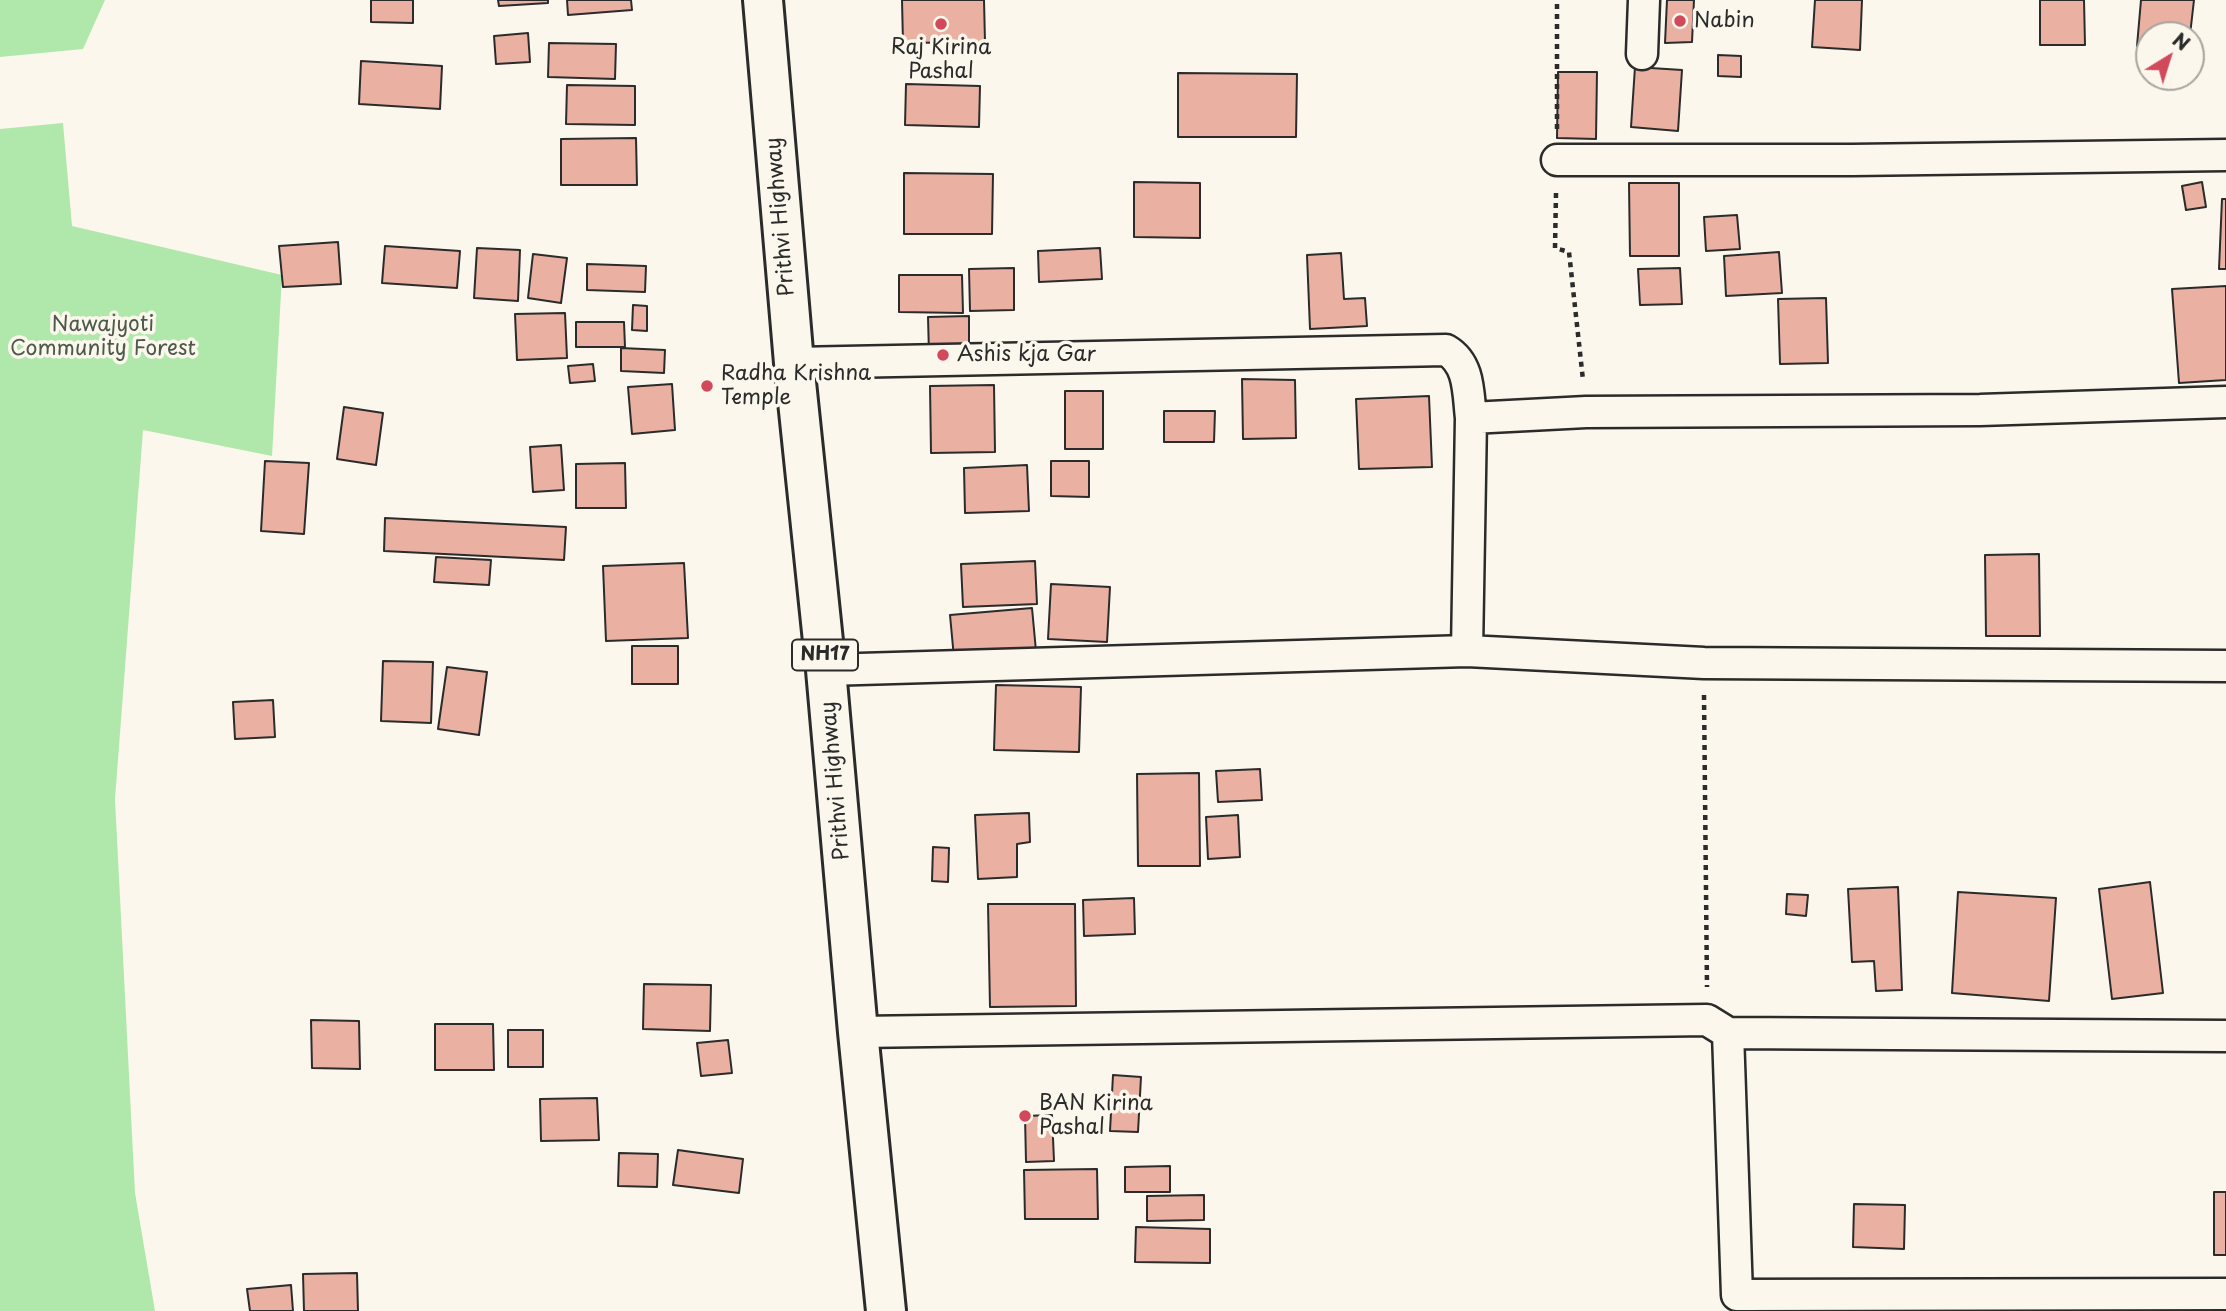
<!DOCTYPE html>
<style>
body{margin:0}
#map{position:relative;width:2226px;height:1311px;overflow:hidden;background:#fbf7ec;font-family:"Playpen Sans",sans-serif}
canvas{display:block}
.north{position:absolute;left:2135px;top:21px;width:70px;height:70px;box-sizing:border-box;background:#fbf7ec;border:2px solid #a8a59f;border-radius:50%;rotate:38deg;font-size:19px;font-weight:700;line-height:28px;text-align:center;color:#2b2b2b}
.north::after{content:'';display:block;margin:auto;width:24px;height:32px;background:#d1495b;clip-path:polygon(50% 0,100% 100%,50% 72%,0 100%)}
</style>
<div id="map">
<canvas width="2226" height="1311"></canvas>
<div class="north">N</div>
</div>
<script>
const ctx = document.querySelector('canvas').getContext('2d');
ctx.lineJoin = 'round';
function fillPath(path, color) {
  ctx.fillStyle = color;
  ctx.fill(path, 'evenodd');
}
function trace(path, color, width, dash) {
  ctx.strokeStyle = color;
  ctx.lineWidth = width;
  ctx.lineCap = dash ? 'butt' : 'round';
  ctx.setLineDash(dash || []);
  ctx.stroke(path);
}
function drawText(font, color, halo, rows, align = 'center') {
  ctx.font = font + ' "Playpen Sans",sans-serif';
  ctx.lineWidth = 7;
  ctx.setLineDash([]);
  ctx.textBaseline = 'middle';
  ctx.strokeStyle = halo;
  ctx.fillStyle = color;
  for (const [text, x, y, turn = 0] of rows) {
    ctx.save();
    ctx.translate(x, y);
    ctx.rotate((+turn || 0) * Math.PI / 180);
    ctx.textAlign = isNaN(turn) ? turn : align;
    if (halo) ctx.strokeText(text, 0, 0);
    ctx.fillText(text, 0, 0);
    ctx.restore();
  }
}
fillPath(new Path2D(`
 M0 0H105L83 49 0 57Z
 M63 123 72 226 282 275 272 456 143 430 115 799 135 1193 155 1311H0V129Z`), '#b0e8ac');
const building = new Path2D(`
 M371 0H413V23L371 22Z
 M498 0H548V3L499 6Z
 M567 0H631L632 10 568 15Z
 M902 0H984L985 42 903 43Z
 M1667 0H1694L1692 42 1665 43Z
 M1815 0H1862L1860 50 1812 47Z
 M2040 0H2084L2085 45H2040Z
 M2141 0H2194L2190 35H2149V47L2137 46Z
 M528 33 530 62 496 64 494 36Z
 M549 43 616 44 615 79 548 77Z
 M1718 55 1741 56V77L1718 76Z
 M361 61 442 66 440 109 359 104Z
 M1635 67 1682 70 1678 131 1631 127Z
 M1558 72H1597L1596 139 1557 138Z
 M1178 73 1297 74 1296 137H1178Z
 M906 84 980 86 979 127 905 125Z
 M567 85 635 86V125L566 124Z
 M636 138 637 185H561V139Z
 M904 173 993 174 992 234H904Z
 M1134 182 1200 183V238L1134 237Z
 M2202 182 2206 207 2186 210 2182 186Z
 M1629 183H1679V256H1630Z
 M2222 199H2226V269H2219Z
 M1737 215 1740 249 1706 251 1704 217Z
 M338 242 341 284 283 287 279 246Z
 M385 246 460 251 457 288 382 283Z
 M477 248 520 250 518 301 474 298Z
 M1100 248 1102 279 1039 282 1038 251Z
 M1779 252 1782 293 1726 296 1724 256Z
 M1341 253 1344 299 1365 298 1367 326 1310 329 1307 255Z
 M533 254 567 258 561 303 528 298Z
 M587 264 646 266 645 292 587 290Z
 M1014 268V310L970 311 969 269Z
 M1680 268 1682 304 1640 305 1638 269Z
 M899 275H962L963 313 899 312Z
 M2226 286V380L2179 383 2172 289Z
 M1826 298 1828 363 1780 364 1778 299Z
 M633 305 647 306V331L632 330Z
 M565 313 567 358 517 360 515 314Z
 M969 316V353L929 354 928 317Z
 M576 322H624L625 347H576Z
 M621 348 665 350 664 373 621 371Z
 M593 364 595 381 570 383 568 366Z
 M1242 379 1295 380 1296 438 1243 439Z
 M672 384 675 430 632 434 628 387Z
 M994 385 995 452 931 453 930 386Z
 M1065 391H1103V449H1065Z
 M1429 396 1432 467 1359 469 1356 399Z
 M344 407 383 413 376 465 337 459Z
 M1164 411H1215L1214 442H1164Z
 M561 445 564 490 533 492 530 447Z
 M265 461 309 463 304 534 261 531Z
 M1051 461H1089V497L1051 496Z
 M625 463 626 508H576V464Z
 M1027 465 1029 511 965 513 964 468Z
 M385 518 566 527 564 560 384 551Z
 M2039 554 2040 636H1986L1985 555Z
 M436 557 491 560 489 585 434 582Z
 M1035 561 1037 604 963 607 961 564Z
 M684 563 688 638 606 641 603 566Z
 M1051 584 1110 587 1107 642 1048 639Z
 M1032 608 1036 651 954 658 950 615Z
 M632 646H678V684H632Z
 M383 661 433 662 431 723 381 721Z
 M447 667 487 672 479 735 438 729Z
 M996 685 1081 687 1079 752 994 750Z
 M273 700 275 737 235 739 233 702Z
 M1260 769 1262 800 1218 802 1216 771Z
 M1199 773 1200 866H1138L1137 774Z
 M1029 813 1030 842 1017 844V877L978 879 975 815Z
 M1238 815 1240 857 1208 859 1206 817Z
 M933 847 949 848 948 882 932 881Z
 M2150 882 2163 993 2112 999 2099 889Z
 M1898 887 1902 990 1876 991 1874 961 1852 962 1848 889Z
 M1958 892 2056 898 2049 1001 1952 993Z
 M1787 894 1808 895 1806 916 1786 914Z
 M1134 898 1135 934 1084 936 1083 900Z
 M988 904H1075L1076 1006 990 1007Z
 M644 984 711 985 710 1031 643 1029Z
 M311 1020 359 1021 360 1069 312 1068Z
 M435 1024H493L494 1070H435Z
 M508 1030H543V1067H508Z
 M728 1040 732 1073 701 1076 697 1043Z
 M1113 1075 1141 1077 1138 1132 1110 1131Z
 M597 1098 599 1140 541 1141 540 1099Z
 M1052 1115 1054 1161 1026 1162 1025 1116Z
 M678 1150 743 1159 739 1193 673 1185Z
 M619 1153 658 1154 657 1187 618 1186Z
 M1170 1166V1192H1125V1167Z
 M1097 1169 1098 1219H1025L1024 1170Z
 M2214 1192H2226V1255H2214Z
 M1204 1195V1220L1147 1221V1196Z
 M1854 1204 1905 1205 1904 1249 1853 1247Z
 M1136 1227 1210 1229V1263L1135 1262Z
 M357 1273 358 1311H304L303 1274Z
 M291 1285 293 1311H250L247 1289Z`);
fillPath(building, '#eab1a3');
trace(building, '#2b2b2b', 2);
const minor = new Path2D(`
 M1642 54 1644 0
 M1557 160H1852L2226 155
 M794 363 1446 350C1470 364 1468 393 1471 418
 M2226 402 1980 410 1586 412 1471 418 1467 651 1704 663 2226 666
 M826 670 1467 651
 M858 1032 1707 1020 1728 1033 2226 1036
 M1728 1033 1737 1295 2226 1294`);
const trunk = new Path2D(`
 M763 0 794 363 826 670 858 1032 886 1311`);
trace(minor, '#2b2b2b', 35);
trace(trunk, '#2b2b2b', 44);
trace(new Path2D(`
 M1557 129V0
 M1556 193 1555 248 1569 252 1583 380
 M1704 695 1707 987`), '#2b2b2b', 4.5, [5, 5]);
trace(minor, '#fbf7ec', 30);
trace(trunk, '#fbf7ec', 38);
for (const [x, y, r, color] of [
 [1680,21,7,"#d1495b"],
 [941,24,7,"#d1495b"],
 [943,355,7,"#d1495b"],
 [707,386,7,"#d1495b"],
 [1025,1116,7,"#d1495b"]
]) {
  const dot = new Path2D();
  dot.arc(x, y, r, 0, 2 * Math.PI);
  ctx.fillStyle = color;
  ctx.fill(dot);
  trace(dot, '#fbf7ec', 2.5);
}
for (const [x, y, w] of [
 [825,655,66]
]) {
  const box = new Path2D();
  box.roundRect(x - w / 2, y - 15.5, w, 31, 5);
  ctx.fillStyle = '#fbf7ec';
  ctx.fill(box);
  trace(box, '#2b2b2b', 2);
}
drawText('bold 19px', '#2b2b2b', null, [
 ["NH17",825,655]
]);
drawText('21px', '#2b2b2b', '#fbf7ec', [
 ["Nabin",1694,21],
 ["Raj Kirina",941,48,"center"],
 ["Pashal",941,72,"center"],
 ["Ashis kja Gar",957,355],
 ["Radha Krishna",721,374],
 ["Temple",721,398],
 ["BAN Kirina",1039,1104],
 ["Pashal",1039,1128]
], 'left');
drawText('21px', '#2b2b2b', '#fbf7ec', [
 ["Prithvi Highway",781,217,-95],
 ["Prithvi Highway",836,781,-95]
]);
drawText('21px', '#4c5a4b', '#fbf7ec', [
 ["Nawajyoti",103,325],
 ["Community Forest",103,349]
]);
</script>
